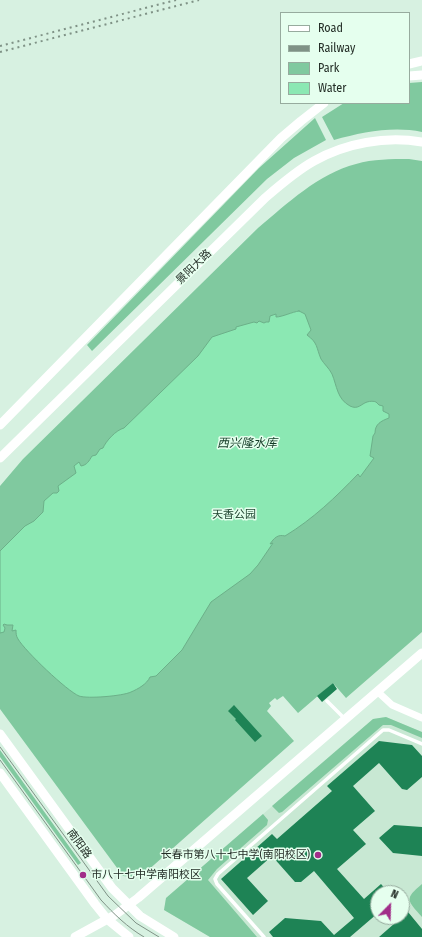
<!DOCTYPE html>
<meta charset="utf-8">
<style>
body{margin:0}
#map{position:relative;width:422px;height:937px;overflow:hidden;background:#d7f1e1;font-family:"Fira Sans Condensed",sans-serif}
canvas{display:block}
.legend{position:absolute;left:280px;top:12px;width:130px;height:92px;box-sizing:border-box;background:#e5ffee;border:1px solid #97ab9e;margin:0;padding:5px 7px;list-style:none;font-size:12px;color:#232d26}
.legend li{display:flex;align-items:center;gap:8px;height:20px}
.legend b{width:20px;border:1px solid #97ab9e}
.north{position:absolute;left:370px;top:885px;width:40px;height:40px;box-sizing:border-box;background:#e5ffee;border:1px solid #97ab9e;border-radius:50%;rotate:23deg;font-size:11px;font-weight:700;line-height:16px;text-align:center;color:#232d26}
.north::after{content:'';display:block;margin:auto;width:14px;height:18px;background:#a12e89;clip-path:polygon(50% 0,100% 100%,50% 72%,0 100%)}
</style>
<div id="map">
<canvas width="422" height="937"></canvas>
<ul class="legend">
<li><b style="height:5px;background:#fff"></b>Road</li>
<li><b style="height:5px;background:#7f9286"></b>Railway</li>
<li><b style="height:11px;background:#80c99f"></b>Park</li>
<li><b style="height:11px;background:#8be8b3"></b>Water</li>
</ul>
<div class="north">N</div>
</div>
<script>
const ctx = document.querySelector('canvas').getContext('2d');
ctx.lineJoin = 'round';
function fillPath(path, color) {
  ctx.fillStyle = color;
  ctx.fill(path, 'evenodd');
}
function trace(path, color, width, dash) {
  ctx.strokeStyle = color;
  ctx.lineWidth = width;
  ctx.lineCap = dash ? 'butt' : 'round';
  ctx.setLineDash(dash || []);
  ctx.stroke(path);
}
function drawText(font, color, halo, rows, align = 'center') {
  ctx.font = font + ' "Fira Sans Condensed","Noto Sans SC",sans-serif';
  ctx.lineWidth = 3;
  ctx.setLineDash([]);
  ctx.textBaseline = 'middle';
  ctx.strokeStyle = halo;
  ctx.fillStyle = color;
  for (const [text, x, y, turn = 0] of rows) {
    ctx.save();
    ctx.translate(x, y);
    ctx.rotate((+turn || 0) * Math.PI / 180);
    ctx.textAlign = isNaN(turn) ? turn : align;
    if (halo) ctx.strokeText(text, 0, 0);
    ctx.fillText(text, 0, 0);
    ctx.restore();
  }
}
fillPath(new Path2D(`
 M386 717 422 732V937H210L164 910 166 898 373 719ZM378 893H402V917H378Z`), '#c8e8d3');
fillPath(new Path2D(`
 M422 82V132C393 126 363 132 334 140L322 117 344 103H409V83Z
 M315 118 326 140 294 158 267 179 92 351 87 345 259 168Z
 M409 159 422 161V632L346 698 333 683 298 713 283 696 277 700 275 698 269 703 271 706 267 711 294 741 146 872 134 877 123 876 0 709V486L23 459 258 228C288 203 318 174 356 164 373 159 391 159 409 159Z
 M386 717 422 732V738L391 725H383L282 812 279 813 272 806 373 719Z
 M0 750 81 863 78 865 0 757Z
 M263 814 268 820 267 825 217 869 208 880 257 937H210L164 910 166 898Z
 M422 884V917C407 900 404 899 422 884Z`), '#80c99f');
const water = new Path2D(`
 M299 311 305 314 311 330 307 335C318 343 316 347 321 359 324 364 329 368 332 374 337 386 337 399 350 406 358 410 361 404 367 402 370 401 374 401 376 402L379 405 383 406V411L389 414V418C381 421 375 424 375 433L373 436 370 456 374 458 360 477 358 474C336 497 313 519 285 536 278 534 274 538 270 544L273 543 258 565 250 574 211 602 182 650 156 676 150 677C147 684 138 689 131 692 123 696 87 699 79 696 67 691 25 651 18 639 16 636 16 633 16 630L12 631 13 625H7L4 624 3 625 5 628 4 632 0 633V551L25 526 34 521 43 512 44 501 53 493H57L59 491 58 486 76 473 74 466 79 462 81 466C87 465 89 461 92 456L96 455 100 449 103 448C106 441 116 430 124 428L198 356 212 337 236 329V327L254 322 257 323 259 321 264 323 266 322H269L270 316 276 314V317C282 317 292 312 299 311Z`);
fillPath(water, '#8be8b3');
trace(water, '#6cb089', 1);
fillPath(new Path2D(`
 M333 683 337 689 322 702 317 696Z
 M234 705 262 736 255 742 235 720 236 719 228 711Z
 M379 741 412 745 422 756V777L407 790 402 789 379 763 353 786 375 811 353 830 366 844 337 869 364 899 381 884 389 893H378V913L350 937H273L269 932 285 918 321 921 334 935 354 918 314 871 301 882H295L272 856 247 878 268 901 253 915 221 879 272 834 277 839 332 791 327 786Z
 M394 825 422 827V856L393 853 379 838Z
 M408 912 422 929V937H379L395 923 389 917H396L399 920Z`), '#1e8355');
trace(new Path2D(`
 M327 701 345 719
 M264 937 217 884 215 879 218 874 383 730H389L422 744`), '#fff', 3.5);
trace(new Path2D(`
 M378 692 392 705 422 718`), '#fff', 7);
trace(new Path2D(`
 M409 64 422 61
 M409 76 422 75
 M0 425 281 138 301 121 324 103
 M0 458 265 198C280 185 296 171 314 161 346 143 385 136 422 142
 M0 734 112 888 140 916 174 937
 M0 773 95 904 107 919 129 937
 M75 937 115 915 138 898 422 653`), '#fff', 9);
trace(new Path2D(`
 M0 747 108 896 136 923 159 937
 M0 760 101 900C114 914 127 927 144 937`), '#7f9286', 1);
trace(new Path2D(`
 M0 46 176 0
 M0 52 199 0`), '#7f9286', 2, [2, 4]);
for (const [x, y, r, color] of [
 [318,855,4,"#a12e89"],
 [83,875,4,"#a12e89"]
]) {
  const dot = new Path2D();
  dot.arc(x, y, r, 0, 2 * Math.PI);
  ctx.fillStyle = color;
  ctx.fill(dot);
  trace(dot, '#e5ffee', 1.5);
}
drawText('11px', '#232d26', '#e5ffee', [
 ["景阳大路",194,267,-44],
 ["南阳路",79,844,54]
]);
drawText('11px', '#1f4631', '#e5ffee', [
 ["天香公园",234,515]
]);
drawText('11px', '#232d26', '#e5ffee', [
 ["长春市第八十七中学(南阳校区)",310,855],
 ["市八十七中学南阳校区",91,875,"left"]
], 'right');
drawText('italic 12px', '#143c27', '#e5ffee', [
 ["西兴隆水库",247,444]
]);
</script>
